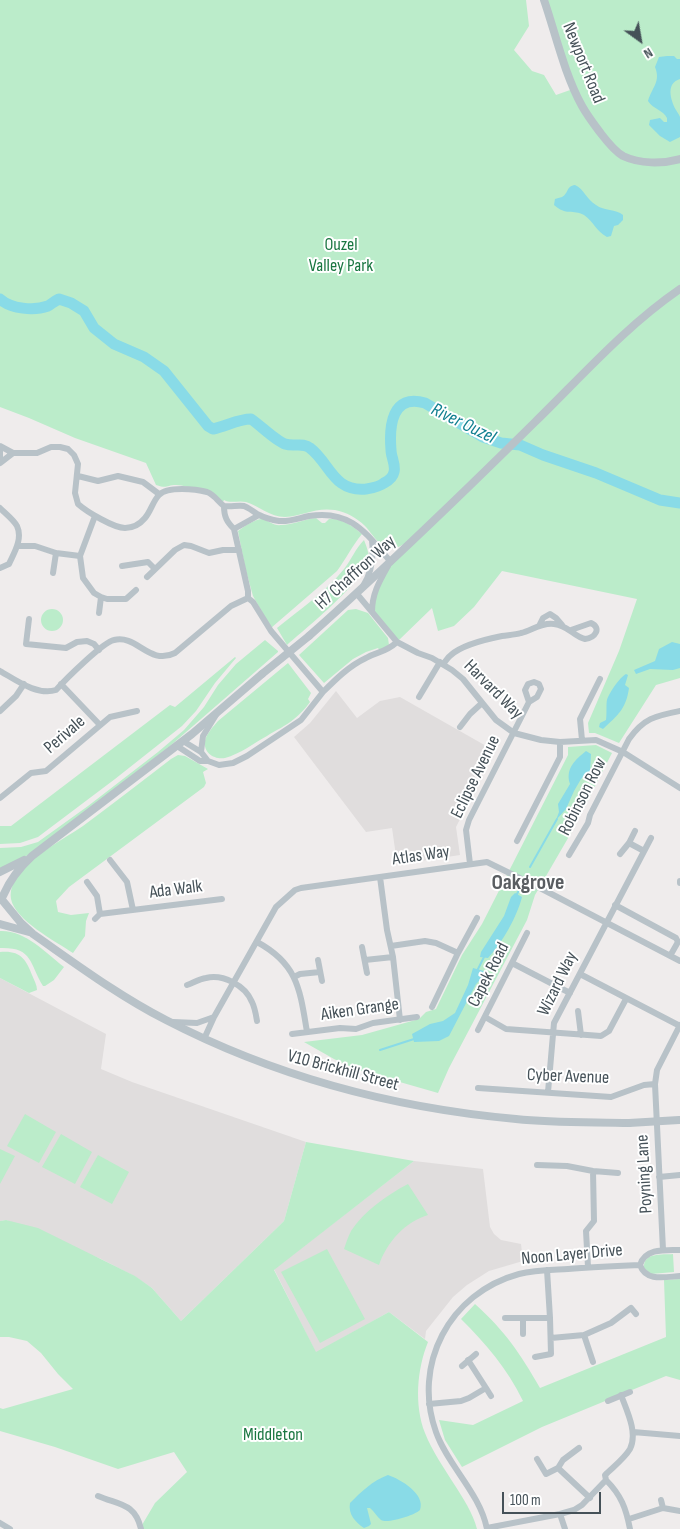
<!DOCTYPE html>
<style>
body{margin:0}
#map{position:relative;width:680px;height:1529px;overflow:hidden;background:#efecec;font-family:"Sofia Sans Condensed",sans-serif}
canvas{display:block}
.north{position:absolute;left:615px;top:15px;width:50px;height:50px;-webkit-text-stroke:4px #fff;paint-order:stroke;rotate:148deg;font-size:14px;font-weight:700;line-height:20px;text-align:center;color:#455158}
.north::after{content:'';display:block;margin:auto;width:18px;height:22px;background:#455158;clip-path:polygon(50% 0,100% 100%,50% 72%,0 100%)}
.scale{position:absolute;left:502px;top:1492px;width:99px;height:22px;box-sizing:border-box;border:2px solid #455158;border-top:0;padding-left:6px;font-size:15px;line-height:18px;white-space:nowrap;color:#455158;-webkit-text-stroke:4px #fff;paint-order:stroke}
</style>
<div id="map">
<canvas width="680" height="1529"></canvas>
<div class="north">N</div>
<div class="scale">100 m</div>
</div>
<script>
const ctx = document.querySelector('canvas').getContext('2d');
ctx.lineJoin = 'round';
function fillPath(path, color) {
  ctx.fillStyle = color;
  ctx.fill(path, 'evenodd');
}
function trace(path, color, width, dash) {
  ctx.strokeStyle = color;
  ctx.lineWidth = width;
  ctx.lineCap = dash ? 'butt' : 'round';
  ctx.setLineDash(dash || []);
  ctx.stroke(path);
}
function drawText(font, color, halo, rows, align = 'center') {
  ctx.font = font + ' "Sofia Sans Condensed",sans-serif';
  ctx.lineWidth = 4;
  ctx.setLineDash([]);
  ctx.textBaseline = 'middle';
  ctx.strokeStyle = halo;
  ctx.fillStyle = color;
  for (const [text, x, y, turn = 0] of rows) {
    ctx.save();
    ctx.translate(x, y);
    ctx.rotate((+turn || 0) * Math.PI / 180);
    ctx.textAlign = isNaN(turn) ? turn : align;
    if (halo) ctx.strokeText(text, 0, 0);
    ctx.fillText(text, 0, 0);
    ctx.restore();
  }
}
fillPath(new Path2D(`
 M336 691 357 718 380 701 400 697 495 751 456 827 460 855 395 865 396 856 392 828 366 832 294 737 310 723Z
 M0 978 106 1034 101 1069 132 1082 306 1142 284 1221 181 1321 152 1288 134 1276 101 1259 6 1220 0 1221Z
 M414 1161 483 1169 490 1227 494 1234 501 1240 521 1244 523 1261 489 1271 467 1285 453 1297 426 1331 425 1339 389 1312 316 1353 274 1269Z`), '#e0dddd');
fillPath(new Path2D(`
 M0 0H526L529 26 514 50 532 71 544 75 556 95 573 89 544 0H680V678L656 685 619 743 595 733H589L588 723 619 651 637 599 502 571 474 607 454 626 438 631 432 608 398 641 372 613 375 589 404 544C384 557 377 539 365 526 357 518 346 512 335 510 315 507 303 516 285 517 270 517 259 506 246 502 238 500 231 504 224 500L223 502C209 496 190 485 176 485 166 485 168 489 156 485L146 463 75 438 29 418 0 407Z
 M316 518 322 523H325L329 519C342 518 353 526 362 534 352 546 346 559 337 571L271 628 253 596 245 567 238 531C243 527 257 518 263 519 269 521 274 526 281 525 293 525 304 519 316 518Z
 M364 540C366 545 369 553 369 558 367 579 304 630 287 645L277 628C299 610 327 591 344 569 352 559 355 549 364 540Z
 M356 609 368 613 388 638 389 645 380 651 378 648 366 652 353 659 324 683 299 655 348 610Z
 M41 620a11 11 0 1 1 22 0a11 11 0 1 1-22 0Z
 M265 640 278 651V652L170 746 33 852 7 867 0 868V848L21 847 38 842 88 806 158 752 184 730 204 707 218 685 236 664Z
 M235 657 236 658 215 683 196 711 182 726 115 779 38 837 20 843 0 844V826H11L170 705 175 707Z
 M288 663 311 693 308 699 310 702C305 709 300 714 294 719 286 726 276 730 267 736 254 743 240 754 225 758 215 760 203 753 205 741 206 734 213 727 218 721Z
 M596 745 612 753 571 833 535 895 527 920 449 1068 438 1093 358 1070 334 1059 304 1042 362 1035 419 1019 426 1012 436 1009 462 955 482 924 568 755V747Z
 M178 755 185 756 208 769 203 772 206 783 204 787 69 887 56 901 58 912 71 915 89 913 86 921 85 936 73 953C55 941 15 920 11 899 9 889 15 878 21 871 38 852 62 840 83 826 113 804 142 781 171 759Z
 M0 931C25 930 45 952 64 967L54 980 45 986H43C29 963 33 947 0 948Z
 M0 952C20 950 26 959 32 975 34 980 37 985 37 990L29 993 0 978Z
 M25 1114 56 1132 39 1163 7 1146Z
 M61 1134 92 1152 75 1184 42 1167Z
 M306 1142 414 1161 274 1270 316 1352 389 1312 428 1342C417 1369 414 1405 425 1433 432 1451 444 1468 454 1484 463 1498 473 1513 477 1529H143L142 1525 155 1503 187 1472 174 1452 118 1469 55 1447 0 1431V1408L3 1409 73 1389 58 1374 41 1353 27 1341 9 1337H0V1221L6 1220 38 1228 135 1276 152 1288 181 1321 284 1221Z
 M0 1149 15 1156 0 1184Z
 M98 1155 129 1172 112 1204 80 1187Z
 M408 1184 428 1215C405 1222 387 1242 379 1265L344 1249C346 1243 348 1237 351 1231 364 1211 387 1195 408 1184Z
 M327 1249 365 1319 320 1343 281 1272Z
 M673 1254 674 1272 651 1274 644 1268C643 1252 662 1255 673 1254Z
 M680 1279V1380L666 1376 542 1427 462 1467 445 1440 439 1420 473 1425 523 1401C507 1368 486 1344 461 1319L475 1304C505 1331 520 1353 540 1388L666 1337 664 1280Z`), '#bbecca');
fillPath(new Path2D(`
 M667 56H674L677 59H680V79C666 83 670 99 676 110 677 112 679 114 680 117 680 123 680 131 680 137L670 142 660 136 649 125 650 120 660 118 664 122H667V118C663 110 653 109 648 101 652 87 661 82 655 67L659 57Z
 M575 185C584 189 587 200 596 205 604 211 616 209 623 215V220L618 225 614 226 611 236 607 237C597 232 593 221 584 215 573 209 566 216 554 205L555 199C557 198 560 198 562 197 569 193 566 186 575 185Z
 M672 642 680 644V668L673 670 650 669 636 674 634 670 655 661 659 649Z
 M626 674 628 675 625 685 629 688C626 709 618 715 603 729L599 727 600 723 606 720C607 715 606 703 607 700 609 693 620 677 626 674Z
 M586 751 591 754 590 771 581 779 574 791 566 809 556 820 559 812 558 804 570 784C565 769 575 760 586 751Z
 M515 893 522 897C517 917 502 943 488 958L480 957 481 952 504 916 511 897Z
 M473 968 484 971 483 977 476 984 449 1036 439 1041 414 1042 412 1034 430 1024 443 1021 455 1013 468 985Z
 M388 1475C400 1479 426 1494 420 1510 415 1515 388 1524 381 1520 377 1517 374 1511 370 1508H367L371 1524 369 1526 364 1528C355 1522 348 1514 350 1503 361 1492 372 1481 388 1475Z`), '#89dbe7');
trace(new Path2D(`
 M530 867 557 819
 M516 896 519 890
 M477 971 484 957
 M380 1050 414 1039`), '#89dbe7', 2);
trace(new Path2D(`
 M0 299C11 309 34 311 48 306 51 304 55 301 59 299L71 303 84 311 94 328 114 344 144 357 164 371 208 426 213 429C227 426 238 419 251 419 260 425 276 441 285 444 294 447 303 442 310 448 330 463 333 492 366 489 372 488 379 487 384 483 388 481 393 477 394 472 396 465 391 457 391 450 389 426 392 393 425 403L483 437 501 443 520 445 543 455 596 473 660 500 680 503`), '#89dbe7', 11);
trace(new Path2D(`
 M0 446 13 453
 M0 451V463
 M0 463 13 453H37L51 447H60L68 449 74 455 78 464 75 493 78 504C87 512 114 528 125 528 133 528 140 524 145 518 151 511 153 501 159 495 167 486 196 489 207 492 215 495 218 502 224 506 231 507 238 505 244 506 249 508 253 511 257 514 263 517 272 520 279 521 290 522 299 518 309 516 352 509 367 535 391 562
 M78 476 98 481 118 476 143 482 159 494
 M224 506C224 517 227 522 234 529
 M0 508C5 513 14 520 17 526 23 539 14 553 9 564L0 568
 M259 515 234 529 248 591V598L253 602 271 631 323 692C336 679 349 666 366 658 378 651 385 653 397 642
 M95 516 80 556 83 578 94 593 101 597 107 599H126L136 590
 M18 546H35L56 553 80 556
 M122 566 148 562 155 569
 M53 573 56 553
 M147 577 175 550 184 545 191 546 209 553 223 550H239
 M363 586C372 572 374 557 372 541
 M357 594 397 642 418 653 432 658 452 670 463 679 496 720 514 733 541 740 560 742 596 740 623 752 680 788
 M372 612C372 594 379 582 388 566
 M99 613 101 597
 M29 619 26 644 66 648 77 642 87 641 94 644 99 650
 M539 626 543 618 550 614 556 618 562 625
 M443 664C446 661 448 657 451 655 462 645 487 639 502 636 508 635 515 635 521 633 532 630 543 622 554 624 568 625 574 637 585 639 595 638 602 628 591 623L571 630
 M0 671C16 680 37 696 56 690 65 680 103 642 114 640 137 634 149 666 175 653L231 606 248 598
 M61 684 100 725
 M419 697 440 662
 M0 711 16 696 24 684
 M460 727 470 714 482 703
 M582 740 580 719 600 679
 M177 746 200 761H208L201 752 183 741
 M201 752 203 736 216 715
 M208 761 219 765 233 763 247 756 301 720 323 692
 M0 798 31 773 46 771 110 717 137 711
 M517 841 560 757V742
 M629 843 644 851
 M620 854 629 843 635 831
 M569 855 588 823 590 815 629 739C644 718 655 716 680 711
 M110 860 127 882 133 910
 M470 864 466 830 469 820 529 702 525 690 528 684 534 682 539 684 541 689 537 697 529 702
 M380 877 387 930 393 957
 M680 881V883
 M87 882 97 896 100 914
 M615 905 676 938 678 942 670 956
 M95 919 100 914 222 899
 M257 942C298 964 300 990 307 1032
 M391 946 425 941 436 943 458 953
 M362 947 367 973
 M318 960 322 981
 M365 960 393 957 400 1020
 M512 963 570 993
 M580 974 680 1026
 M294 977 300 974 320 972
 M187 985C193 983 199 979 206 978 223 974 245 985 252 1002 255 1008 256 1015 257 1021
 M432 1007 458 953 477 918
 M578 1011 581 1035
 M485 1017 506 1029 601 1036 609 1031 626 999
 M173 1022 197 1023 214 1017
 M478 1030 527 933
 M292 1034 340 1028 356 1029 373 1023 417 1017
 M204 1039 214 1017 276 907 295 890 301 888 487 862 540 888 680 961
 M478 1088 611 1097 644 1085 655 1084
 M548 1092 554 1023 651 838
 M537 1165 567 1166 593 1171 618 1173
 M659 1177 680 1175
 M663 1250 655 1084 657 1070 680 1025
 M680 1250C665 1250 645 1248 640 1265 646 1282 665 1277 680 1276
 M588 1267 586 1231 594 1221 593 1171
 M505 1318H550
 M523 1318V1334
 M584 1335 593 1362
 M551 1338 584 1335 611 1323 631 1308 636 1314
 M535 1357 551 1354 550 1318 547 1270
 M462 1366 476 1354
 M486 1388 491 1396
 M608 1401 630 1392
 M429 1404 461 1401 469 1398 486 1388 468 1360
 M633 1432 680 1436
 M537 1459 546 1474 558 1468 590 1498
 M558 1468 563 1460 579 1448
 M606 1480C621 1495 626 1508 630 1529
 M98 1496C119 1505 135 1503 141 1529
 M663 1508 680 1511
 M560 1514 565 1529
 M629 1519 663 1508 661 1500
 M0 1523 10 1529
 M487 1528 560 1514 574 1510 582 1505 606 1480 605 1475C613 1467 624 1459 630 1449 638 1433 627 1411 621 1395
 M487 1529C480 1493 448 1466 436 1432 412 1365 449 1293 519 1274 535 1270 552 1270 568 1269 592 1267 616 1266 640 1265`), '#b8c2c8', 6);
trace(new Path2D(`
 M544 0C556 35 564 73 582 106 587 115 593 123 599 131 606 140 613 150 623 156 640 164 662 164 680 159
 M309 636C387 567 461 495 535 422 582 376 626 326 680 289
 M0 872 24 860
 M3 896C10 879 19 868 32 856L192 734 262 674
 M3 901 21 923 33 934C76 964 119 996 166 1020 274 1076 394 1108 516 1119 553 1123 591 1122 629 1123
 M0 924 29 932`), '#b8c2c8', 8);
trace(new Path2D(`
 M262 674 309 636
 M629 1123 679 1120`), '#b8c2c8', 8);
drawText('18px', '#455158', '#fff', [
 ["Newport Road",583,63,68],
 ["H7 Chaffron Way",356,573,-42],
 ["Harvard Way",493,690,45],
 ["Perivale",65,735,-41],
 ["Eclipse Avenue",476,777,-64],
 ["Robinson Row",583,797,-63],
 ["Atlas Way",421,856,-8],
 ["Ada Walk",176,890,-7],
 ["Capek Road",489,975,-63],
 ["Wizard Way",558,984,-64],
 ["Aiken Grange",360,1010,-8],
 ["V10 Brickhill Street",343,1071,15],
 ["Cyber Avenue",568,1077,2],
 ["Poyning Lane",645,1174,-93],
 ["Noon Layer Drive",572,1255,-5]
]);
drawText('18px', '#1a7641', '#fff', [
 ["Ouzel",341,245],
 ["Valley Park",341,266],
 ["Middleton",273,1435]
]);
drawText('italic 19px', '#128091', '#fff', [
 ["River Ouzel",463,424,26]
]);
drawText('bold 22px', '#595d61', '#fff', [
 ["Oakgrove",528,883]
]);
</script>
